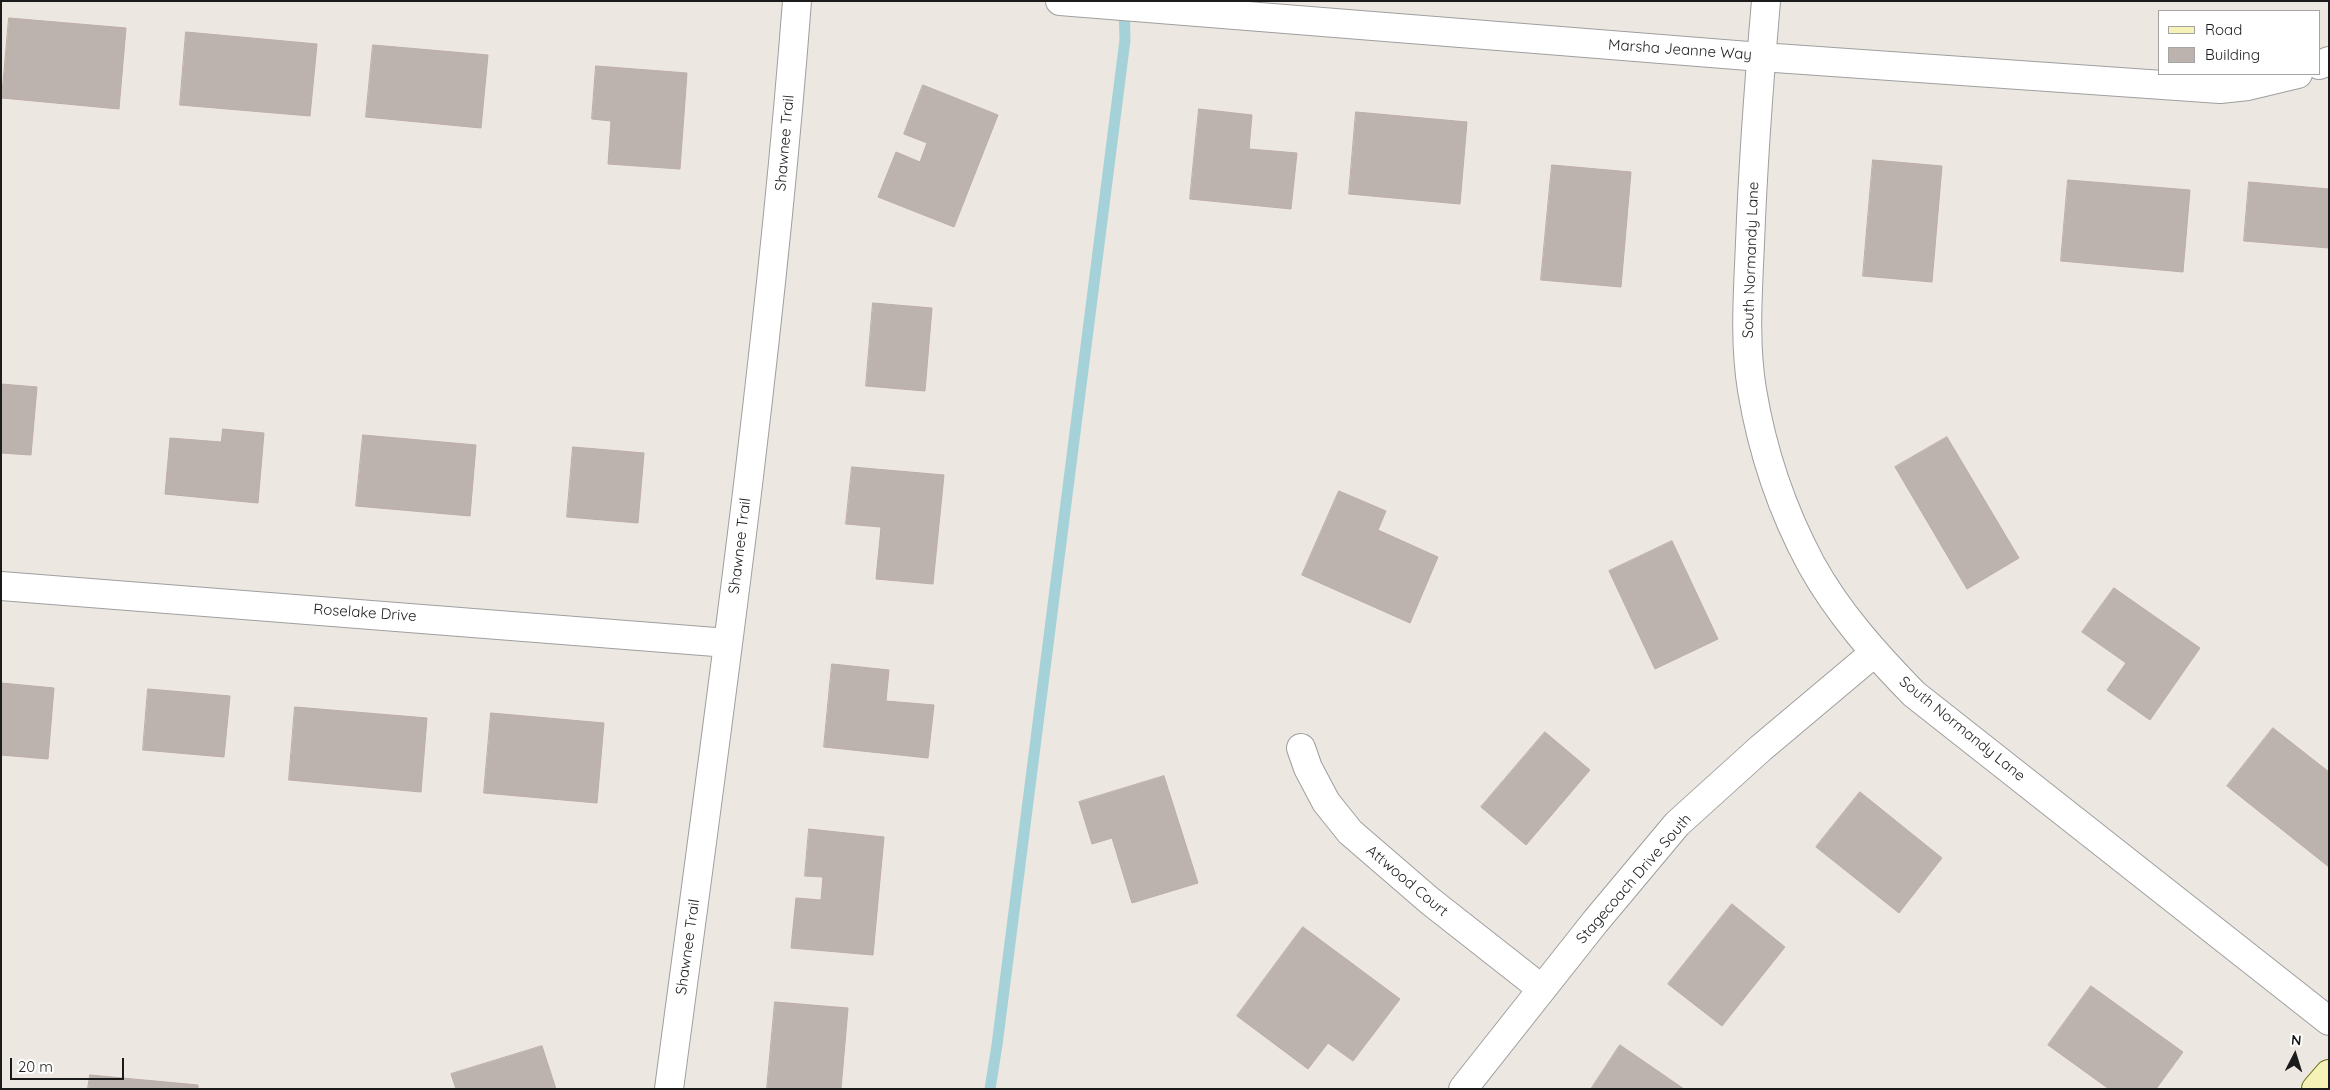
<!DOCTYPE html>
<style>
body{margin:0}
#map{position:relative;width:2330px;height:1090px;overflow:hidden;background:#ece7e1;font-family:Quicksand,sans-serif}
canvas{display:block}
.frame{position:absolute;inset:0;border:2px solid #1b1b1b;pointer-events:none}
.legend{position:absolute;left:2158px;top:10px;width:162px;height:65px;box-sizing:border-box;background:#fff;border:1px solid #a4a4a4;margin:0;padding:6px 9px;list-style:none;font-size:15px;color:#1b1b1b}
.legend li{display:flex;align-items:center;gap:10px;height:25px}
.legend b{width:25px;border:1px solid #a4a4a4}
.north{position:absolute;left:2270px;top:1030px;width:50px;height:50px;-webkit-text-stroke:4px #fff;paint-order:stroke;rotate:5deg;font-size:14px;font-weight:700;line-height:20px;text-align:center;color:#1b1b1b}
.north::after{content:'';display:block;margin:auto;width:18px;height:22px;background:#1b1b1b;clip-path:polygon(50% 0,100% 100%,50% 72%,0 100%)}
.scale{position:absolute;left:10px;top:1058px;width:114px;height:22px;box-sizing:border-box;border:2px solid #1b1b1b;border-top:0;padding-left:6px;font-size:15px;line-height:18px;white-space:nowrap;color:#1b1b1b;-webkit-text-stroke:4px #fff;paint-order:stroke}
</style>
<div id="map">
<canvas width="2330" height="1090"></canvas>
<div class="frame"></div>
<ul class="legend">
<li><b style="height:6px;background:#f5f1b7"></b>Road</li>
<li><b style="height:14px;background:#bcb3ae"></b>Building</li>
</ul>
<div class="north">N</div>
<div class="scale">20 m</div>
</div>
<script>
const ctx = document.querySelector('canvas').getContext('2d');
ctx.lineJoin = 'round';
function trace(path, color, width, dash) {
  ctx.strokeStyle = color;
  ctx.lineWidth = width;
  ctx.lineCap = dash ? 'butt' : 'round';
  ctx.setLineDash(dash || []);
  ctx.stroke(path);
}
function fillPath(path, color) {
  ctx.fillStyle = color;
  ctx.fill(path, 'evenodd');
}
function drawText(font, color, halo, rows, align = 'center') {
  ctx.font = font + ' Quicksand,sans-serif';
  ctx.lineWidth = 4;
  ctx.setLineDash([]);
  ctx.textBaseline = 'middle';
  ctx.strokeStyle = halo;
  ctx.fillStyle = color;
  for (const [text, x, y, turn = 0] of rows) {
    ctx.save();
    ctx.translate(x, y);
    ctx.rotate((+turn || 0) * Math.PI / 180);
    ctx.textAlign = isNaN(turn) ? turn : align;
    if (halo) ctx.strokeText(text, 0, 0);
    ctx.fillText(text, 0, 0);
    ctx.restore();
  }
}
trace(new Path2D(`
 M990 1089 997 1045 1125 40 1124 5`), '#a4d2d8', 11);
const building = new Path2D(`
 M9 18 126 28 119 109 2 98Z
 M186 32 317 44 310 116 180 105Z
 M373 45 488 55 481 128 366 117Z
 M596 66 687 73 680 169 608 164 611 121 592 119Z
 M923 85 998 115 954 227 878 197 896 152 920 162 927 143 904 134Z
 M1199 109 1252 115 1249 149 1297 153 1291 209 1190 199Z
 M1356 112 1467 122 1460 204 1349 194Z
 M1873 160 1942 166 1932 282 1863 276Z
 M1552 165 1631 172 1621 287 1541 280Z
 M2068 180 2190 190 2183 272 2061 261Z
 M2249 182 2329 189V248L2244 241Z
 M873 303 932 308 925 391 866 386Z
 M1 384 37 387 31 455 1 453Z
 M223 429 264 433 258 503 165 494 170 438 221 442Z
 M363 435 476 445 470 516 356 506Z
 M1947 437 2019 558 1967 589 1895 467Z
 M573 447 644 453 638 523 567 517Z
 M852 467 944 475 933 584 876 579 881 527 846 524Z
 M1339 491 1386 511 1378 530 1438 557 1410 623 1302 575Z
 M1672 541 1718 639 1655 669 1609 571Z
 M2114 588 2200 648 2150 720 2107 690 2126 663 2082 632Z
 M832 664 889 670 886 701 934 705 928 758 824 747Z
 M1 683 54 688 48 759 1 755Z
 M148 689 230 696 224 757 143 750Z
 M295 707 427 718 421 792 289 780Z
 M491 713 604 723 597 803 484 793Z
 M2273 728 2329 772V867L2227 786Z
 M1545 732 1590 770 1526 845 1481 807Z
 M1164 776 1198 883 1132 903 1112 838 1092 844 1079 802Z
 M1860 792 1942 858 1899 913 1816 847Z
 M809 829 884 837 873 955 791 948 796 898 821 900 823 877 805 876Z
 M1732 904 1785 947 1722 1026 1668 984Z
 M1303 927 1400 999 1353 1061 1328 1043 1308 1069 1237 1016Z
 M2091 986 2183 1052 2156 1089H2109L2048 1045Z
 M775 1002 848 1008 841 1089H767Z
 M1620 1045 1684 1089H1591Z
 M542 1046 556 1089H456L451 1074Z
 M90 1075 198 1085V1089H88Z`);
fillPath(building, '#bcb3ae');
trace(building, '#bdada5', 1);
const street = new Path2D(`
 M1060 1 1761 57 2220 89 2248 86 2298 74
 M1766 1C1759 82 1753 162 1750 243 1748 292 1744 341 1752 390 1762 450 1782 510 1811 564 1838 613 1875 654 1914 694L2329 1021
 M2319 65 2329 61
 M1 586 728 643
 M1301 748 1308 768 1326 802 1350 832 1430 901 1542 989
 M669 1089C717 727 769 365 797 1
 M1463 1089 1595 922 1677 824 1761 748 1874 653`);
const secondary = new Path2D(`
 M2316 1089 2329 1074`);
trace(street, '#9f9f9f', 30);
trace(secondary, '#69690b', 30);
trace(street, '#fff', 28);
trace(secondary, '#f5f1b7', 28);
drawText('15px', '#1b1b1b', '#fff', [
 ["Marsha Jeanne Way",1680,50,4],
 ["Shawnee Trail",785,143,-85],
 ["South Normandy Lane",1751,260,-88],
 ["Shawnee Trail",740,546,-83],
 ["Roselake Drive",365,613,4],
 ["South Normandy Lane",1962,729,39],
 ["Stagecoach Drive South",1634,879,-49],
 ["Attwood Court",1407,881,40],
 ["Shawnee Trail",688,947,-82]
]);
</script>
